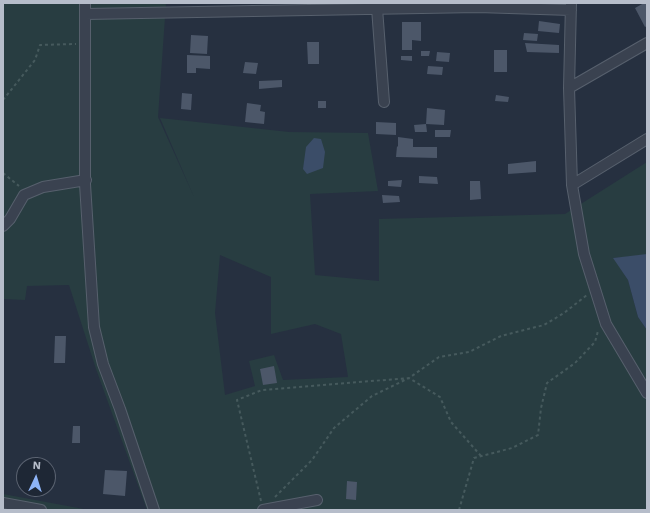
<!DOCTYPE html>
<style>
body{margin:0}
#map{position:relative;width:650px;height:513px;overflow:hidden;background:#263040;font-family:"Work Sans",sans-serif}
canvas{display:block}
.frame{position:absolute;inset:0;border:4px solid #b6bdca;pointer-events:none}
.north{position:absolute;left:16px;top:457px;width:40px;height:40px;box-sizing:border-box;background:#1e2735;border:1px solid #5b6371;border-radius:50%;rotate:4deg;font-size:11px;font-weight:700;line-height:16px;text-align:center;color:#b6bdca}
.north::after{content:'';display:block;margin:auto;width:14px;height:18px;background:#8eb4f7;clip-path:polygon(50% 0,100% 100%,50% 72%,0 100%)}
</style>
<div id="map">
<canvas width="650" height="513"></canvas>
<div class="frame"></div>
<div class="north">N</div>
</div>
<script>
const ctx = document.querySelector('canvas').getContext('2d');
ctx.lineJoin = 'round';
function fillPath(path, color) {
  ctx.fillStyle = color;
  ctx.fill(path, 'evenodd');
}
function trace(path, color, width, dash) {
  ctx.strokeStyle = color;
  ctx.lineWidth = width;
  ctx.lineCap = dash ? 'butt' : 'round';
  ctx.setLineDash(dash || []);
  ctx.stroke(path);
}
fillPath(new Path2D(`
 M3 3H166L158 117 194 197 160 118 289 132 368 133 378 191 310 194 315 275 379 281V219L565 214 647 162V255L614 258 628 280 638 317 647 330V510H147L96 369 69 285 27 286 25 300 3 299ZM220 255 271 277V334L315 324 341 334 348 377 283 380 274 355 249 361 255 386 225 395 215 313Z
 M3 494 89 510H3Z`), '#283d41');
fillPath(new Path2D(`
 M314 138 321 139 325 152 323 168 307 174 303 169 306 147Z
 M647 254V330L638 317 628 280 613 258Z`), '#3b4d68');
fillPath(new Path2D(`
 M644 3H647V26L645 27 635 8Z
 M539 21 560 24 559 33 538 31Z
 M402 22H412V30V22H421V41L412 40V50H402Z
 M524 33 538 34 537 41 523 40Z
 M191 35 208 36 207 54 190 53Z
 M307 42H319V64H308Z
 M525 43 559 45V53L527 52Z
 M494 50H507V72H494Z
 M421 51H430L429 56H421Z
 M437 52 450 53 449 62 436 61Z
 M187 55 210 56V69L196 68V73H187Z
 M401 56H412V61L401 60Z
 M245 62 258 63 256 74 243 73Z
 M428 66 443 67 442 75 427 74Z
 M282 80V87L259 89V81Z
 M182 93 192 94 191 110 181 109Z
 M496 95 509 97 508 102 495 101Z
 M318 101H326V108H318Z
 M247 103 261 105 260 111 265 112 264 124 245 122Z
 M427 108 445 110 444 125 426 124Z
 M376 122 396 123V135L376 134Z
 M426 124 427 132H415L414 125Z
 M435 130H451L450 137H435Z
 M398 137 413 139V147H437V158L396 157 397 146 398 147Z
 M536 161V172L508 174V164Z
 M419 176 437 177 438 184 419 183Z
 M402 180 401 187 388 186V181Z
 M470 181H480L481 199 470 200Z
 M382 195 399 196 400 202 383 203Z
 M55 336H66L65 363H54Z
 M274 366 277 383 263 385 260 369Z
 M73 426H80V443H72Z
 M105 470 127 471 125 496 103 494Z
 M347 481 357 482 356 500 346 499Z`), '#4c5769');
const minor = new Path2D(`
 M85 3V184L94 327 103 364 120 409 154 510
 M571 3 569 88 572 185 584 254 606 324 647 393
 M377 8 384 102
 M85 14 478 7 571 10
 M569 88 647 43
 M572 185 647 139
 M3 226 10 219 24 195 43 187 86 180
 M3 503 41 510
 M263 510 317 500`);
trace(minor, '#57606d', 12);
trace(new Path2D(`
 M3 100 35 60 40 45 76 44
 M3 173 19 186
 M275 497 312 460 334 428 372 396 409 378 440 397 451 422 481 456
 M261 501 237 400 262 390 409 378 439 357 469 352 501 336 544 325 564 313 587 295
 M459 510 474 458 512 448 538 435 541 408 547 383 575 363 595 342 598 331`), '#465a5d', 2, [3, 3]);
trace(minor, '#3a4250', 10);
</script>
